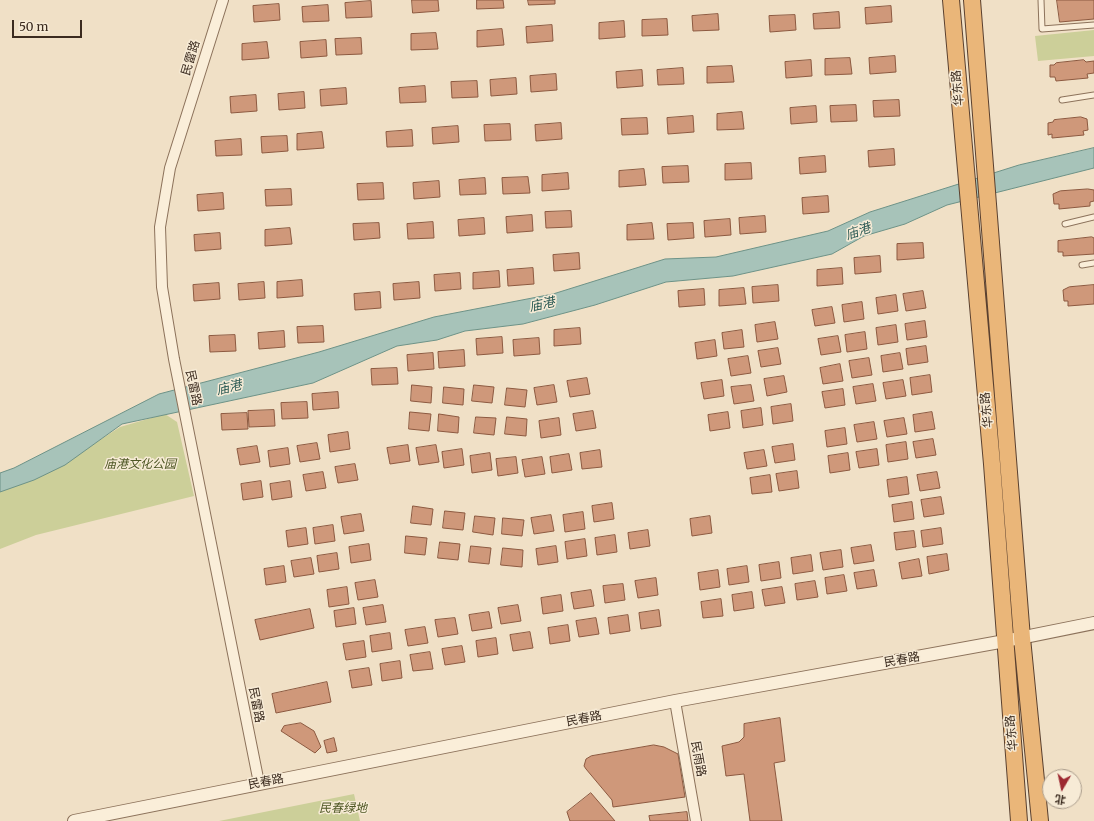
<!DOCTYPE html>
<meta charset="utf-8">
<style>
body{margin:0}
#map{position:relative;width:1094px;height:821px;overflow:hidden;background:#f0e0c6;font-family:Merriweather,"Noto Sans SC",serif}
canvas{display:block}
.north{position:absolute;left:1042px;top:769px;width:40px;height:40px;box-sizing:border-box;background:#f7ebd6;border:1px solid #ac9e8d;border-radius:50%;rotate:189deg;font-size:11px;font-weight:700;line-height:16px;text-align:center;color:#3b2b1f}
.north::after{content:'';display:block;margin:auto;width:14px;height:18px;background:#9d2931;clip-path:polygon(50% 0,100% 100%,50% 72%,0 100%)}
.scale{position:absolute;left:12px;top:20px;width:70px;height:18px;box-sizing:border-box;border:2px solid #3b2b1f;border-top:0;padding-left:5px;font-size:12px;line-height:14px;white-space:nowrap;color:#3b2b1f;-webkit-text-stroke:3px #f7ebd6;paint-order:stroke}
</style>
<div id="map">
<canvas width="1094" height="821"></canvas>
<div class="north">北</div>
<div class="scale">50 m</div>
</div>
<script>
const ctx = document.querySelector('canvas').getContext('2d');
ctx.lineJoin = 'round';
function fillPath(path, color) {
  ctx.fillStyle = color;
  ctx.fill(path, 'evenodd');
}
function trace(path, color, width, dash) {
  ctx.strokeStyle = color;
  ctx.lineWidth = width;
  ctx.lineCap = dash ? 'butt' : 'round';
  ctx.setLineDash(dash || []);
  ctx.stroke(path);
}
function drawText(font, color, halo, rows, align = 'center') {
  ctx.font = font + ' Merriweather,"Noto Sans SC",serif';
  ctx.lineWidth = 3;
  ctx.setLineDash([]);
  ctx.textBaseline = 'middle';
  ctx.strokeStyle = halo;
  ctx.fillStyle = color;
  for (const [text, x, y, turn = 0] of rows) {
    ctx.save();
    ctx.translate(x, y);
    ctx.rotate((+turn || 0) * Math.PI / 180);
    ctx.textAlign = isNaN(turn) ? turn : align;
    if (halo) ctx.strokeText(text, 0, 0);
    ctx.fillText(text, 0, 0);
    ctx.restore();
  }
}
fillPath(new Path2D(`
 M1094 30V56L1038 61 1035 36Z
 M165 414 177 422 194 496 36 535 0 549V489L58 467 120 427Z
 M354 794 360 821H219Z`), '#cccf99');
const water = new Path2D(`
 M1094 148V168L947 205 905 224 864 236 832 254 733 276 666 282 595 305 523 324 465 331 437 340 397 346 313 383 122 424 65 465 34 480 0 492V473L14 468 159 394 319 352 434 317 553 294 665 259 716 257 828 231 870 212 1019 165Z`);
fillPath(water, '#a7c3b9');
trace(water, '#6d9287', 1);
const building = new Path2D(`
 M412 0H438L439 11 413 13Z
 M477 0H503L504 8 477 9Z
 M528 0H555V4L529 5Z
 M1057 0H1094V19L1060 22Z
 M371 1 372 17 346 18 345 3Z
 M279 4 280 20 254 22 253 6Z
 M328 5 329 21 303 22 302 7Z
 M891 6 892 22 866 24 865 8Z
 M839 12 840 28 814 29 813 14Z
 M718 14 719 30 693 31 692 16Z
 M795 15 796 30 770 32 769 16Z
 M667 19 668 35 642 36V20Z
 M624 21 625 37 599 39V23Z
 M552 25 553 41 527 43 526 27Z
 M502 29 504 45 477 47V31Z
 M436 33 438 49 411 50V34Z
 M361 38 362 54 336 55 335 39Z
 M326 40 327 56 301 58 300 42Z
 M267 42 269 58 242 60V44Z
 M895 56 896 72 870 74 869 58Z
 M850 58 852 74 825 75V59Z
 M811 60 812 76 786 78 785 62Z
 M1084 60 1086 62 1094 61V73L1087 74 1088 78 1056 81 1055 77H1050V65H1054L1056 63Z
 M732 66 734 82 707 83V67Z
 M683 68 684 84 658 85 657 70Z
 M642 70 643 86 617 88 616 72Z
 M556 74 557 90 531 92 530 76Z
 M516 78 517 94 491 96 490 80Z
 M477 81 478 97 452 98 451 82Z
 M425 86 426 102 400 103 399 88Z
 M346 88 347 104 321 106 320 90Z
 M304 92 305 108 279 110 278 94Z
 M256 95 257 111 231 113 230 97Z
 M899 100 900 116 874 117 873 101Z
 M856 105 857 121 831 122 830 106Z
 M816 106 817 122 791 124 790 108Z
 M742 112 744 129 717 130V114Z
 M693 116 694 132 668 134 667 118Z
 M1081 117 1087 119 1088 130 1083 131 1084 135 1052 138V134L1048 135V123L1053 122 1054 120Z
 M647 118 648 134 622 135 621 119Z
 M561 123 562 139 536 141 535 125Z
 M510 124 511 140 485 141 484 125Z
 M458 126 459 142 433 144 432 128Z
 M412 130 413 146 387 147 386 132Z
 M322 132 324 148 297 150V134Z
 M287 136 288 151 262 153 261 137Z
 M241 139 242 155 216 156 215 141Z
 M894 149 895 165 869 167 868 151Z
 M825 156 826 172 800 174 799 158Z
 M751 163 752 179 725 180V164Z
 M688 166 689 182 663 183 662 167Z
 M644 169 646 185 619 187V171Z
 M568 173 569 189 542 191V175Z
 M528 177 530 193 503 194 502 178Z
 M485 178 486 194 460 195 459 180Z
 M439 181 440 197 414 199 413 183Z
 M383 183 384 199 358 200 357 184Z
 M291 189 292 205 266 206 265 190Z
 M1088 189 1094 190V201L1090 202V206L1059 209V204H1054L1053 194 1060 191Z
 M223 193 224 209 198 211 197 195Z
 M828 196 829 212 803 214 802 198Z
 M571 211 572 227 546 228 545 212Z
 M532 215 533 231 507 233 506 217Z
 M765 216 766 232 740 234 739 218Z
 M484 218 485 234 459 236 458 220Z
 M730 219 731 235 705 237 704 221Z
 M433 222 434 238 408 239 407 224Z
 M379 223 380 238 354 240 353 224Z
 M652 223 654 239 627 240V225Z
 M693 223 694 238 668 240 667 224Z
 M290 228 292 244 265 246V230Z
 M220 233 221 249 195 251 194 235Z
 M1092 237 1094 238V254L1063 256V252H1058V241Z
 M923 243 924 258 897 260V244Z
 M579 253 580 269 554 271 553 255Z
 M880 256 881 272 855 274 854 258Z
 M533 268 534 284 508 286 507 270Z
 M842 268 843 284 817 286V270Z
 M499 271 500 287 473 289V273Z
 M460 273 461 289 435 291 434 275Z
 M302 280 303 296 277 298V282Z
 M264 282 265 298 239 300 238 284Z
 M419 282 420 298 394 300 393 284Z
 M219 283 220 299 194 301 193 285Z
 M778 285 779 301 753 303 752 287Z
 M1094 285V304L1068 306V301H1064L1063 290 1069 287Z
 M744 288 746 304 719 306V290Z
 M704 289 705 305 679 307 678 291Z
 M923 291 926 308 906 311 903 294Z
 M380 292 381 308 355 310 354 294Z
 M896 295 898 311 878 314 876 298Z
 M862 302 864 319 844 322 842 305Z
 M832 307 835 323 815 326 812 310Z
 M925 321 927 337 907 340 905 324Z
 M775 322 778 339 757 342 755 325Z
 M896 325 898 342 878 345 876 328Z
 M323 326 324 342 298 343 297 327Z
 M580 328 581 344 554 346V330Z
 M742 330 744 347 724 349 722 333Z
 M284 331 285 347 259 349 258 333Z
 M865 332 867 349 847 352 845 335Z
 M235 335 236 351 210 352 209 336Z
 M838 336 841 352 821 355 818 339Z
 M502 337 503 353 477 355 476 339Z
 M539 338 540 354 514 356 513 340Z
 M715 340 717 356 697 359 695 343Z
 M926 346 928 362 908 365 906 349Z
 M778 348 781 364 761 367 758 351Z
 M464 350 465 366 439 368 438 352Z
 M433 353 434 369 408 371 407 355Z
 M900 353 903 369 883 372 881 356Z
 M748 356 751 373 731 376 728 359Z
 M869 358 872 375 852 378 849 361Z
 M840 364 843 381 823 384 820 368Z
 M397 368 398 384 372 385 371 369Z
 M930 375 932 392 912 395 910 378Z
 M784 376 787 392 767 396 764 379Z
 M587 378 590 394 570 397 567 381Z
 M722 380 724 396 704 399 701 383Z
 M903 380 906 396 886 399 883 383Z
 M873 384 876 401 856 404 853 387Z
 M412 385 432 387 431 403 411 401Z
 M474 385 494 387 492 403 472 401Z
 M554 385 557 402 537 405 534 388Z
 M751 385 754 401 734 404 731 387Z
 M444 387 464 389 463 405 443 403Z
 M507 388 527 390 525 407 505 405Z
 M843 389 845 405 825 408 822 392Z
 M338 392 339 408 313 410 312 394Z
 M307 402 308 418 282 419 281 403Z
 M791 404 793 421 773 424 771 407Z
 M761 408 763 425 743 428 741 411Z
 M274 410 275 426 249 427 248 411Z
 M593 411 596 428 576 431 573 414Z
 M410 412 431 414 429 431 409 429Z
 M728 412 730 428 710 431 708 415Z
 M932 412 935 429 915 432 913 415Z
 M247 413 248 429 222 430 221 414Z
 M439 414 459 417 458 433 438 431Z
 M476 417 496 418 494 435 474 433Z
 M507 417 527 419 526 436 505 434Z
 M559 418 561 435 541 438 539 421Z
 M904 418 907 434 887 437 884 421Z
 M874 422 877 439 857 442 854 425Z
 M845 428 847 444 827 447 825 431Z
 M348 432 350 449 330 452 328 435Z
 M933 439 936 455 916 458 913 442Z
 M906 442 908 459 888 462 886 445Z
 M317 443 320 459 300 462 297 446Z
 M793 444 795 460 775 463 772 447Z
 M408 445 410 461 390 464 387 448Z
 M436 445 439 462 419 465 416 448Z
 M257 446 260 462 240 465 237 449Z
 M288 448 290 464 270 467 268 451Z
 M462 449 464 465 444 468 442 452Z
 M877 449 879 465 859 468 856 452Z
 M600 450 602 467 582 469 580 453Z
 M764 450 767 466 747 469 744 453Z
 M490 453 492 470 472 473 470 456Z
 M848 453 850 470 830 473 828 456Z
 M569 454 572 470 552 473 550 457Z
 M516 457 518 473 498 476 496 459Z
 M542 457 545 474 525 477 522 460Z
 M355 464 358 480 338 483 335 467Z
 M797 471 799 488 779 491 776 474Z
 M323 472 326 488 306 491 303 475Z
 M937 472 940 488 920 491 917 475Z
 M770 475 772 492 752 494 750 478Z
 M907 477 909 494 889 497 887 480Z
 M261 481 263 497 243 500 241 484Z
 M290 481 292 497 272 500 270 484Z
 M941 497 944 514 924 517 921 500Z
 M912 502 914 519 894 522 892 505Z
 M612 503 614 519 594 522 592 506Z
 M413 506 433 509 431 525 411 523Z
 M445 511 465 513 463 530 443 528Z
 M583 512 585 529 565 532 563 515Z
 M361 514 364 531 344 534 341 517Z
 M551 515 554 531 534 534 531 518Z
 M475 516 495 518 493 535 473 532Z
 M710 516 712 533 692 536 690 519Z
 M503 518 524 520 522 536 502 534Z
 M333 525 335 541 315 544 313 528Z
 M306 528 308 544 288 547 286 531Z
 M941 528 943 544 923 547 921 531Z
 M648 530 650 546 630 549 628 533Z
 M914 531 916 547 896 550 894 533Z
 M615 535 617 552 597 555 595 538Z
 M406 536 427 538 425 555 405 553Z
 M585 539 587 556 567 559 565 542Z
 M440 542 460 544 458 560 438 558Z
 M369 544 371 560 351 563 349 547Z
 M871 545 874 561 854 564 851 548Z
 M471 546 491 548 489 564 469 562Z
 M556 546 558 562 538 565 536 549Z
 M503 548 523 550 522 567 501 565Z
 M841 550 843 567 823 570 820 553Z
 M337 553 339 569 319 572 317 556Z
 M947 554 949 570 929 574 927 557Z
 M811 555 813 571 793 574 791 558Z
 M311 558 314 574 294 577 291 561Z
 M919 559 922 576 902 579 899 563Z
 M779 562 781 578 761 581 759 565Z
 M284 566 286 582 266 585 264 569Z
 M747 566 749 582 729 585 727 569Z
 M718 570 720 587 700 590 698 573Z
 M874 570 877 586 857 589 854 573Z
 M844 575 847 591 827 594 825 578Z
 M656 578 658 595 638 598 635 581Z
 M375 580 378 597 358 600 355 583Z
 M815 581 818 597 797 600 795 584Z
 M623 584 625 600 605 603 603 586Z
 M347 587 349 604 329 607 327 590Z
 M782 587 785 603 765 606 762 590Z
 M591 590 594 606 574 609 571 593Z
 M752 592 754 608 734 611 732 595Z
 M561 595 563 611 543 614 541 598Z
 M721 599 723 616 703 618 701 602Z
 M383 605 386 622 366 625 363 608Z
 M518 605 521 621 501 624 498 608Z
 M354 608 356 624 336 627 334 611Z
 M310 609 314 628 260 640 255 620Z
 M659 610 661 626 641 629 639 613Z
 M489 612 492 628 472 631 469 615Z
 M628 615 630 631 610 634 608 618Z
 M455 618 458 634 438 637 435 620Z
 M596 618 599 634 579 637 576 621Z
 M568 625 570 641 550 644 548 628Z
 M425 627 428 643 408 646 405 630Z
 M530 632 533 648 513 651 510 635Z
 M390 633 392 649 372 652 370 636Z
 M496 638 498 654 478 657 476 641Z
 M364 641 366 657 346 660 343 644Z
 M462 646 465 662 445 665 442 649Z
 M430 652 433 669 413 671 410 655Z
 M400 661 402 678 382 681 380 664Z
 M369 668 372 685 352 688 349 671Z
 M327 682 331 702 276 713 272 694Z
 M780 718 785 761 774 763 782 821H750L744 774 726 776 722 746 739 742 744 737V724Z
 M301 723 314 731 321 747 315 753 281 731 284 726Z
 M334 738 337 751 327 753 324 741Z
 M654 745 664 747 678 754 685 797 613 807 612 800 586 769 584 766 586 759 591 756Z
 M591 793 615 821H570L567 812Z
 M687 812 688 821H650L649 816Z`);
fillPath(building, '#cf987a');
trace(building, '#8c5940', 1);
const service = new Path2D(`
 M1041 0 1042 29 1094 25
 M1062 100 1094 95
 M1065 224 1094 217
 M1082 265 1094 263`);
const minor = new Path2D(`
 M223 0 170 168 160 227 162 287 174 359 259 783
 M675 701 696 821`);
const tertiary = new Path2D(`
 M74 821 675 701 1005 641 1094 623`);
const trunk = new Path2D(`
 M951 0 992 464 1019 821
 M972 0 1022 638 1040 821`);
trace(service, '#8c725b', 7);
trace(minor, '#8c725b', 12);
trace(tertiary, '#8c725b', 14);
trace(trunk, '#5a402f', 18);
trace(service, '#faeed9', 5);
trace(minor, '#faeed9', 10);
trace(tertiary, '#faeed9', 12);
trace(trunk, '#eab679', 16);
drawText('12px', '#3b2b1f', '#f7ebd6', [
 ["民雷路",191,58,-73],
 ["华东路",958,88,-95],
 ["民雷路",193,388,78],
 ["华东路",987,410,-95],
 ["民春路",902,660,-10],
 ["民雷路",256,705,79],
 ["民春路",584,719,-11],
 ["华东路",1012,733,-95],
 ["民雨路",698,759,80],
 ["民春路",266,782,-11]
]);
drawText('italic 12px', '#4f5825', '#f7ebd6', [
 ["庙港文化公园",140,465],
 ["民春绿地",343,809]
]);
drawText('italic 13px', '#2e5c56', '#f7ebd6', [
 ["庙港",858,232,-19],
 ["庙港",542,305,-12],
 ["庙港",229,388,-13]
]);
</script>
